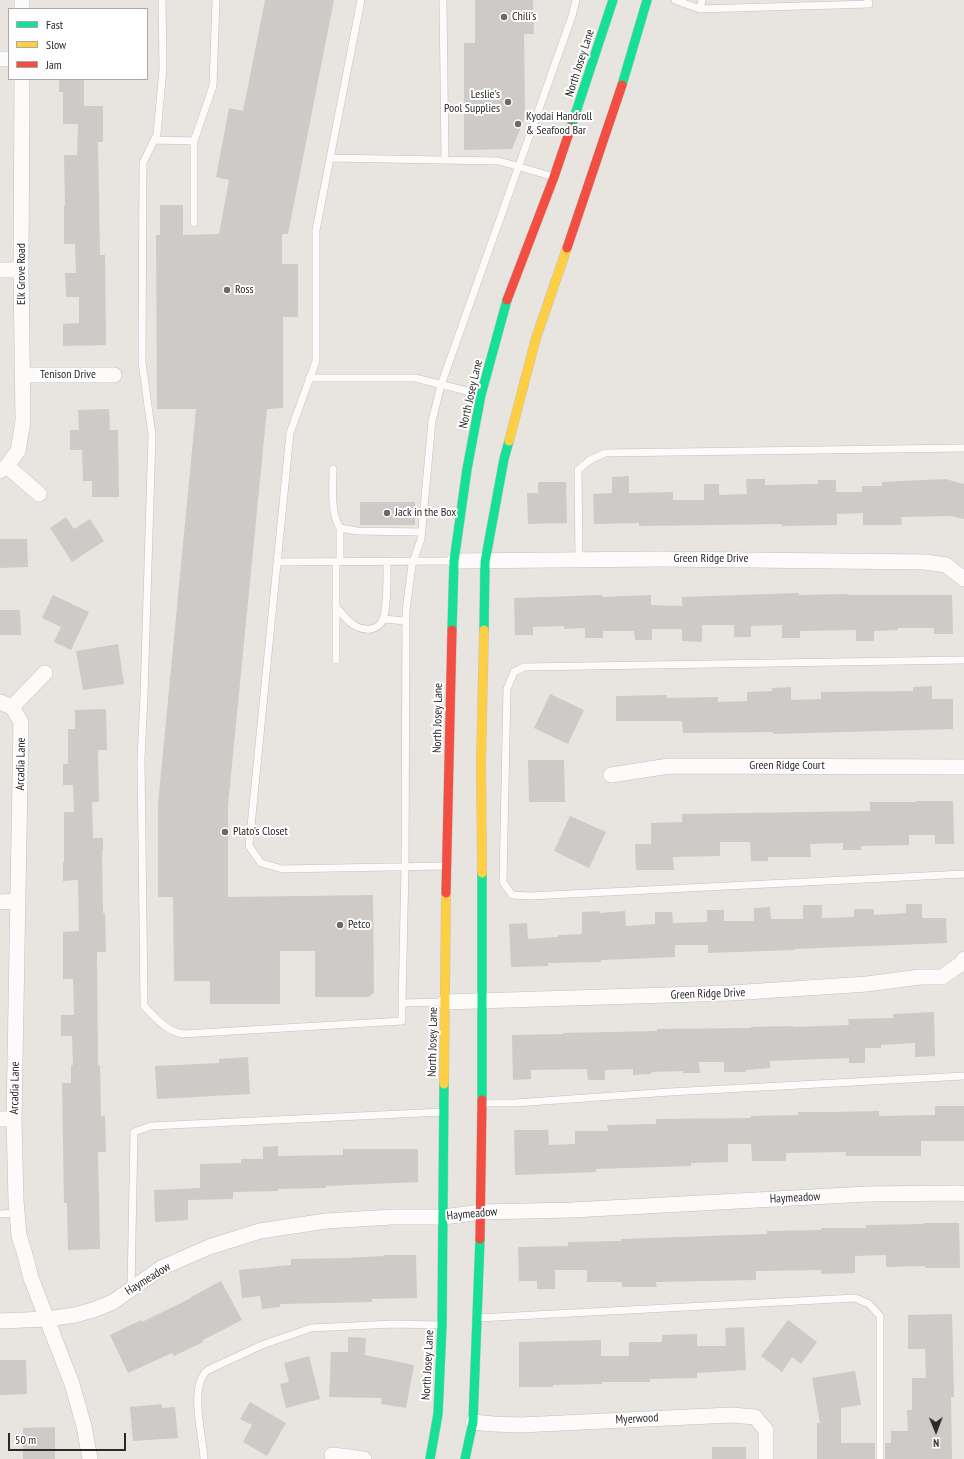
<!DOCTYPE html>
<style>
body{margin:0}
#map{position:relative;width:964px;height:1459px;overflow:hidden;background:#e8e4e0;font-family:"PT Sans Narrow",sans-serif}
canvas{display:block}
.legend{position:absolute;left:8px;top:8px;width:140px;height:72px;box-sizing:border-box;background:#fff;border:1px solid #a9a9a9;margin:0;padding:5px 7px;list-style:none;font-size:12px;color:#292929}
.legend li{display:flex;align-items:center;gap:8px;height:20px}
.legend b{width:20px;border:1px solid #a9a9a9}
.north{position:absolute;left:916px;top:1411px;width:40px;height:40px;-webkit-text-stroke:3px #fff;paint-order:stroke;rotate:179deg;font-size:11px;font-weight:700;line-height:16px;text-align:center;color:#292929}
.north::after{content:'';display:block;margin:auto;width:14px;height:18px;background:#292929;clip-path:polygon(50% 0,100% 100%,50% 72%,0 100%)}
.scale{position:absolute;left:8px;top:1433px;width:118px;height:18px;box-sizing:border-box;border:2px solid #292929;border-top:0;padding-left:5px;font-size:12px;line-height:14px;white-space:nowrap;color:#292929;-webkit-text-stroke:3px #fff;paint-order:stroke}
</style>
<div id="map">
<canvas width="964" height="1459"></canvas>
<ul class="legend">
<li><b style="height:5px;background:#16e098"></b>Fast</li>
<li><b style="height:5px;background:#ffcf43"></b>Slow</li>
<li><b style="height:5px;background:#f24e42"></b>Jam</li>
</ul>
<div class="north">N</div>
<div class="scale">50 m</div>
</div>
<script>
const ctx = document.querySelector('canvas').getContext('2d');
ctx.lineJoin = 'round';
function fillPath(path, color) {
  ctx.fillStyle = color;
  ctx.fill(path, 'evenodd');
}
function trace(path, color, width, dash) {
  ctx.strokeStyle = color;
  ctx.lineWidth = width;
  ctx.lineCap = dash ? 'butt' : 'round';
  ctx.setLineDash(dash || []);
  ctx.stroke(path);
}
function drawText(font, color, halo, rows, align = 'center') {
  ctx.font = font + ' "PT Sans Narrow",sans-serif';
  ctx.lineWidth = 4;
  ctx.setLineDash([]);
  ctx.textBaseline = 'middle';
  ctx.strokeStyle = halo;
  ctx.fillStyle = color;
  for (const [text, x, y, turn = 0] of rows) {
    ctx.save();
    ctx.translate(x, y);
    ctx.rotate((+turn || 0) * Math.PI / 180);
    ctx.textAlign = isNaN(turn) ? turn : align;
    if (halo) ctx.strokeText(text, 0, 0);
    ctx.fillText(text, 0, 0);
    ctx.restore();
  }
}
fillPath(new Path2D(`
 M265 0H334L288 234H282V264H298V317H283V408L267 409 228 805V897L373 895 374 993 368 997H315V951H280V1004H210V981H174L173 897H158V804L196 409H157L156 235H160V205H183V235L219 234 229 180 216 177 229 108 243 111Z
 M475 0H533L534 34H524L525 117 512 149 464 150V43H475Z
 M59 79H84V106H103V142H98L100 255H105L106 345 63 346V324L79 323V297H66L65 273H76L75 244H64V206L65 205 64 155H77L78 124H63V92H59Z
 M109 409 110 430H118L119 497H92V481H83L82 450H70V430H79L78 410Z
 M629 476V493L673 492V500H704V484H719V495L747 494 746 479H765V485L818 484V480H836V492H862V486H882V482L945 479 964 484V519L951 516 901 517 902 525H863V513L837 514V525L782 526V524L639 526V523L594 524 593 494 612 493V477Z
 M538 482H566L567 523 528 524 527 493H538Z
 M360 502H415V525H360Z
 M66 517 74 529 90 519 104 541 72 562 50 528Z
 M0 539H27L28 567 0 568Z
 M799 593V595L848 594V595H952L953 634H934V628H898V630L874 631V641H856V630L800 631V638H782V625L751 626V637H734V625H702V642L682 641V629H652V640H635L634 631H603V638H585V628L564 629V626L533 627V635H515L514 598 602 595V597L651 595V605L682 606V597Z
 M53 595 89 612 71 650 54 642 61 627 42 618Z
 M0 610H20L21 635H0Z
 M118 644 124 684 83 690 76 651Z
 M932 686V699H953V729L773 734V732L683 733 682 721H616V696L667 695V698L718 697V702L747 701V692L772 691V688L791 687V700L821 699V692L913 691V687Z
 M550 694 584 710 568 744 534 728Z
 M106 709 107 750H98L99 802H92L93 838H103V851H102L103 913H105L106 952H97L98 1065H100L101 1116H105L106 1152H98L100 1249 68 1250 67 1203H64L62 1083H71V1065H73L72 1036H61V1015H74L73 979H63V932L79 931 78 880 63 881V862H64V812H74L73 785H63V764H68V729H75V710Z
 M528 760H564L565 802H529Z
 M916 801H953L954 844H935V835H909V845L861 846V850H843V843L810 844 811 857H768V861H751L750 842H720V856L673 857 674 870H636L635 844H651V823L682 822V814L870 811V802H916Z
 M570 816 606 832 589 868 554 851Z
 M906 904H922V918H946L947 943 795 949V950L708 953V945H675V957L601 960V962L548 963V966L511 967 509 924 527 923 528 939 558 937V935L582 934V912L600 911V913L625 911 626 926 655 924V912H672L673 923 707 922V910H724V921H754V908L770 907 771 919H803V905H822V918L854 917V909H874V915L906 913Z
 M934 1012 935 1056 915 1057V1043L881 1045V1048H865V1063H849V1058L770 1061V1068L746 1070V1072H724V1062H699L700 1073H683V1071L651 1072 652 1074 633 1075V1069L605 1070V1080H588L587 1069 531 1070V1079L513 1080 512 1035 563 1034V1033L657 1031V1029L751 1028V1027L793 1026V1027L849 1025 848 1019 893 1018V1014Z
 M248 1057 250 1094 157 1099 155 1066 219 1063V1059Z
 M935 1106H964V1141H921V1156H846V1152L786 1153V1161H752L751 1144H728V1162L691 1163V1166L596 1169V1172L515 1175 514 1130H548L549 1145 575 1144V1131H608L607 1125 656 1124V1119L751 1118V1116L798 1115V1112H832L879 1111V1116L935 1115Z
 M278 1146V1156L343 1155V1149H418V1182L326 1186V1188L278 1189V1191L233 1192V1199L188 1200V1220L155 1222 154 1190 200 1188V1164L241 1163V1159H263V1147Z
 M924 1223H959L960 1268H925V1266L886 1267V1255L855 1256V1273L821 1274V1270L756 1271V1280L656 1282 657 1287H622V1282H587V1270H555V1289H537V1281H519L518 1247 568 1246V1242L621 1241V1239L767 1234V1231L821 1230V1228H866V1225L924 1224Z
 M384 1255H416L417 1298 372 1299V1302L280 1304V1307L262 1309 260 1296 242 1298 239 1270 291 1265V1259L345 1258 384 1256Z
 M221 1281 242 1320 203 1340V1342L174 1356 172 1353 128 1373 110 1335 141 1320 142 1322 191 1298V1297Z
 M952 1314 954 1397H951L952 1459H885V1443H891V1431H908L907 1410H912V1378H926L925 1349H908V1315Z
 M788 1320 817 1342 801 1364 792 1357 782 1372 761 1356Z
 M744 1327 746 1370 697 1373V1378L650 1379V1382H602V1384L553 1385V1387H519V1342L601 1340V1356H629V1342H662V1335L697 1334V1346H726L725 1328Z
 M348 1337 366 1338 365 1355 414 1365 406 1408 381 1404 382 1398 329 1397 331 1352H348Z
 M309 1356 320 1399 286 1408 280 1384 289 1382 284 1363Z
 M0 1360H26L27 1394 0 1395Z
 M855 1371 861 1405 841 1408V1443H875V1459H817V1423H820L812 1378Z
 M250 1402 286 1423 267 1456 243 1442 252 1425 240 1419Z
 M162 1404V1408L175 1407 178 1438 133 1441 130 1407Z
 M55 1427V1459H23V1428Z
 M712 1447H746V1459H712Z`), '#cdcac7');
const lane = new Path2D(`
 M162 0 163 69 157 134 143 163 142 362 152 435 144 695 141 759 144 1006C156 1018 166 1031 183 1034L402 1021V1003
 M361 0 316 230V361L290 433 249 846 261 863 282 869 444 866
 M443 0 445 160
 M675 0 700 9 869 4 868 0
 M700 9 702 0
 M154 140 194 141
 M330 158 499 161 551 176
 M194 223V141L213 86 216 0
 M309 378H415L479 394
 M333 469C333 486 330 513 340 528L357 531 421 532
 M579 560 578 470 590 460 605 453 964 448
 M277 562 452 561
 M336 562V660
 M340 562V528
 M336 607C346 618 354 631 371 629 375 628 378 627 381 623 388 614 387 575 387 562
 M383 619 406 621
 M964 660 524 667 514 672 507 689 503 882 512 895 530 896 964 874
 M442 1002 402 1003 405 867 406 611 412 565 421 539 432 421 441 385 572 16 576 0
 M484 1103H515L670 1092 964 1076
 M0 1214 17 1213
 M131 1289 134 1132 151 1126 442 1112
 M478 1318 855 1298 869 1304 880 1316V1459
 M204 1459C203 1437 188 1385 208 1370L262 1345 311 1328 393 1324 440 1325`);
const street = new Path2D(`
 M22 9V0
 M0 59H9
 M0 270H21
 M22 375H114
 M7 466 39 494
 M0 471 7 466 18 451 23 421 21 270 22 79
 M454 561 660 559 925 562 946 565 964 579
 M0 702 12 707 21 722 14 1119 16 1201 19 1235 25 1255 31 1278 72 1384 84 1426 90 1459
 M12 707 45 673
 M611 775 669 766 964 767
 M0 902 17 901
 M445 1002 731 993 867 984 920 977H942L962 963 964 959
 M0 1119H14
 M0 1321 47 1319 75 1315 93 1310 113 1302 161 1268 209 1247 260 1231 326 1221 392 1217H443L481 1212 572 1210 867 1194 961 1193 964 1194
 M473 1422 493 1424 520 1425 731 1415 755 1417 766 1430V1459
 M332 1455 364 1459`);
const fast = new Path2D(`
 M622 85 647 0
 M571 127 613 0
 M452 630 454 561 467 469 481 395 507 300
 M484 630 485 562 504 459 509 441
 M482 873V1100
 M430 1459 438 1414 442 1325 444 1084
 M465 1459 473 1422 480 1239`);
const slow = new Path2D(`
 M509 441 536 338 567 248
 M482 873 481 763 484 630
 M444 1084 446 893`);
const jam = new Path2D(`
 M567 248 622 85
 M507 300 554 177 571 127
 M446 893 452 630
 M480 1239 482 1100`);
trace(lane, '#c2c0c1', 8);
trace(street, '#c2c0c1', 16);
trace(fast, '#c4c3c1', 10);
trace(slow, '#c4c3c1', 10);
trace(jam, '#c4c3c1', 10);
trace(lane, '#fcfbfa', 7);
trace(street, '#fcfbfa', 15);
trace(fast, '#16e098', 9);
trace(slow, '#ffcf43', 9);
trace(jam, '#f24e42', 9);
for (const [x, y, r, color] of [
 [504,17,4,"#6c6a69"],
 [508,102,4,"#6c6a69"],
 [518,124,4,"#6c6a69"],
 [227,290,4,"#6c6a69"],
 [387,513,4,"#6c6a69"],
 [225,832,4,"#6c6a69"],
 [340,925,4,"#6c6a69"]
]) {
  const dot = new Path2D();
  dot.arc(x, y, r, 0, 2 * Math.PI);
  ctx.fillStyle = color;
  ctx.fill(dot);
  trace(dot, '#fff', 1.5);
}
drawText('12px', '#292929', '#fff', [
 ["Chili's",512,17],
 ["Leslie's",500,95,"right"],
 ["Pool Supplies",500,109,"right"],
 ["Kyodai Handroll",526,117],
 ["& Seafood Bar",526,131],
 ["Ross",235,290],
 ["Jack in the Box",395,513],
 ["Plato's Closet",233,832],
 ["Petco",348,925]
], 'left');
drawText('12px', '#292929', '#fff', [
 ["North Josey Lane",580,63,-72],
 ["Elk Grove Road",22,274,-90],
 ["Tenison Drive",68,375],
 ["North Josey Lane",471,394,-77],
 ["Green Ridge Drive",711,559],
 ["North Josey Lane",438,718,-89],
 ["Arcadia Lane",21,764,-89],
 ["Green Ridge Court",787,766],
 ["Green Ridge Drive",708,994,-2],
 ["North Josey Lane",433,1042,-89],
 ["Arcadia Lane",15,1088,-89],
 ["Haymeadow",795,1198,-3],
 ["Haymeadow",472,1214,-5],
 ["Haymeadow",148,1279,-32],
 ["North Josey Lane",428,1365,-87],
 ["Myerwood",637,1419,-3]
]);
</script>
